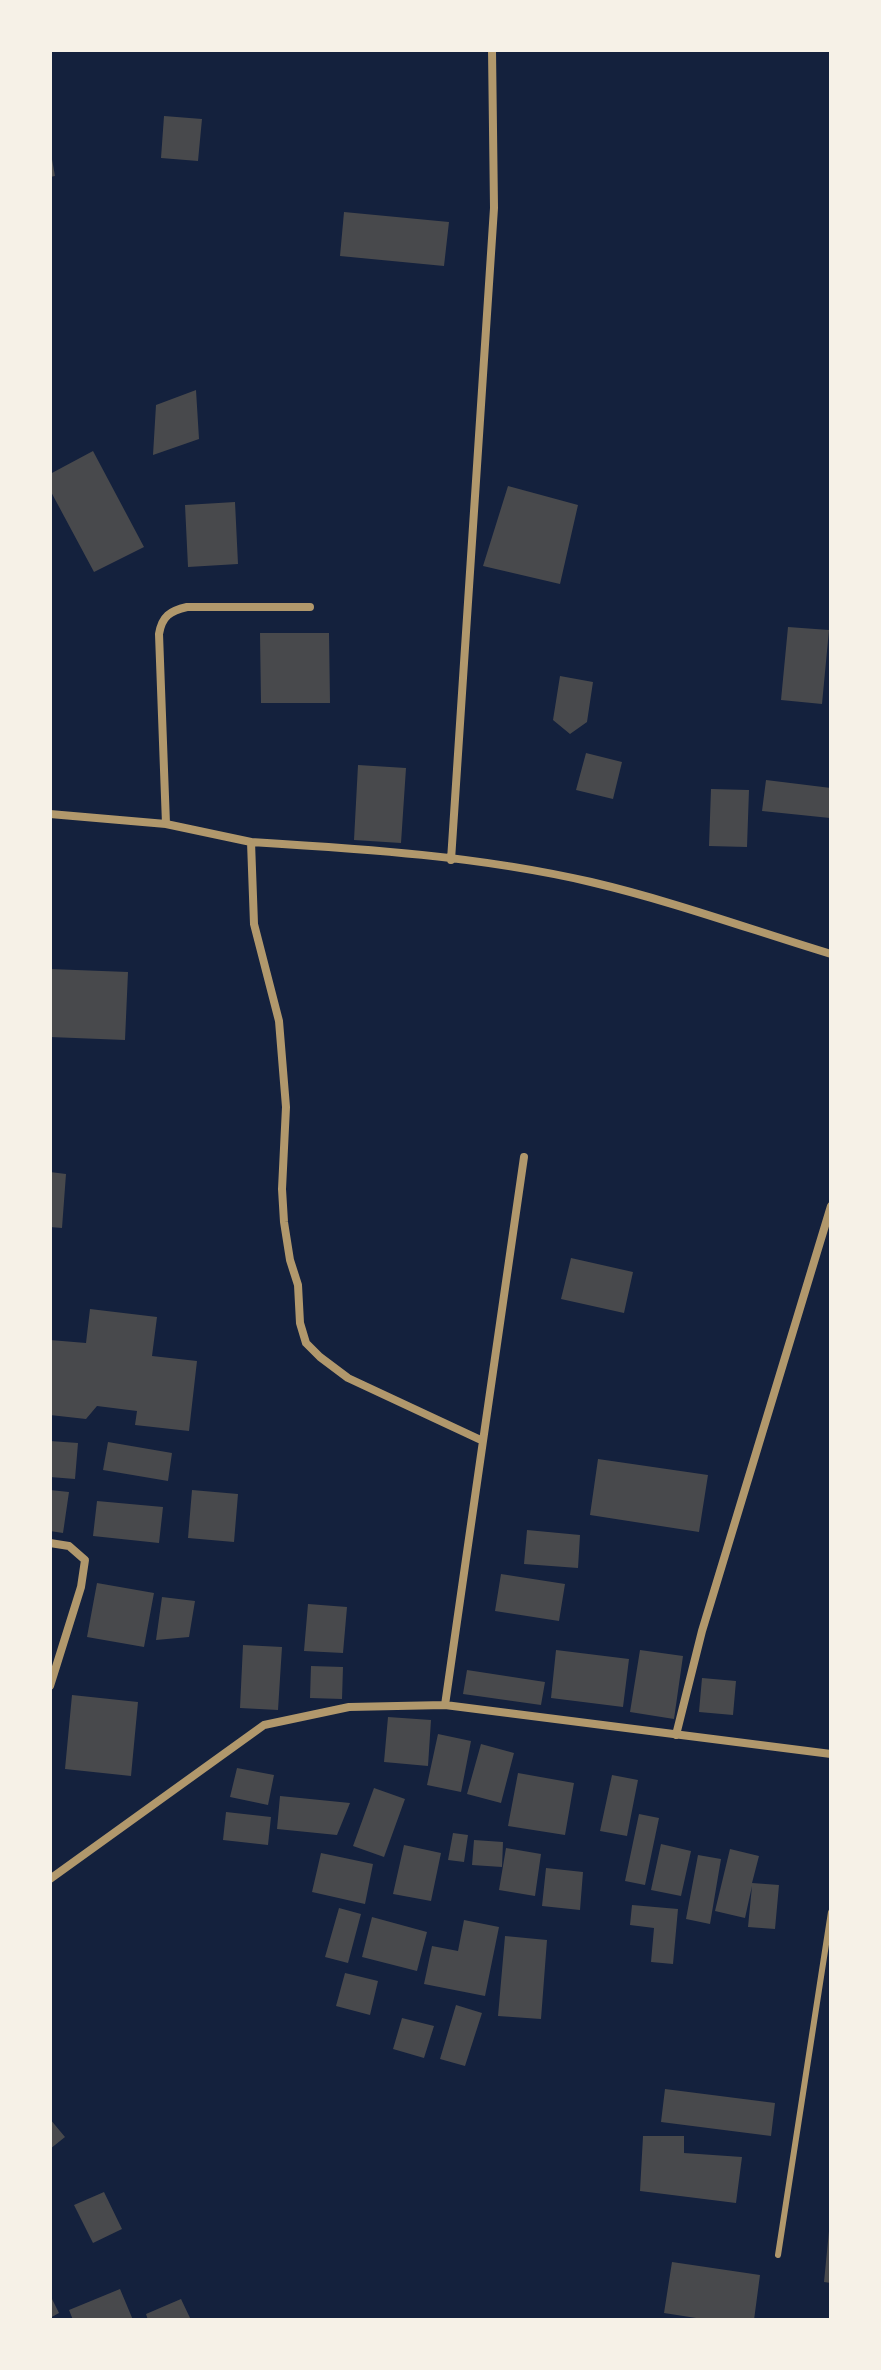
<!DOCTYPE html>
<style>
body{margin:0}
#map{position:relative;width:881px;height:2370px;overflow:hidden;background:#14213d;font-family:"Alegreya Sans",sans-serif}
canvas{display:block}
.frame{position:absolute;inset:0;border:52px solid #f6f1e7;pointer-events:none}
</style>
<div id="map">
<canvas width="881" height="2370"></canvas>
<div class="frame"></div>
</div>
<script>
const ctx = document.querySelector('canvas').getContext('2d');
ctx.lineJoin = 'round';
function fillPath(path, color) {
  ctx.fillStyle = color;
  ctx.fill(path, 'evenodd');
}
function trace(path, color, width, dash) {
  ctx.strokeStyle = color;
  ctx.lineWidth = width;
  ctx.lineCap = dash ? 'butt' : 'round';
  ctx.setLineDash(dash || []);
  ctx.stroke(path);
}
fillPath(new Path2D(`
 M164 116 202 119 198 161 161 158Z
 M50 148 55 176 50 177Z
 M344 212 449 222 444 266 340 256Z
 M196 390 199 439 153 455 156 405Z
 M93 451 144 547 94 572 50 490V474Z
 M508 486 578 505 560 584 483 566Z
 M235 502 238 564 188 567 185 505Z
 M788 627 829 630 822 704 781 700Z
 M260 633H329L330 703H261Z
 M560 676 593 682 587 722 570 734 553 720Z
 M586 753 622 762 613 799 576 790Z
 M358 765 406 768 401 843 354 840Z
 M766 780 831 788 830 818 762 811Z
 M711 789 749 790 747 847 709 846Z
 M50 969 128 972 125 1040 50 1037Z
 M50 1172 66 1174 62 1228 50 1227Z
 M571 1258 633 1272 624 1313 561 1299Z
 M90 1309 157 1317 152 1356 197 1361 189 1431 135 1425 137 1411 97 1406 86 1419 50 1415V1340L86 1343Z
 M50 1441 78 1443 75 1479 50 1477Z
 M108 1442 172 1453 168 1481 103 1470Z
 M598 1459 708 1475 699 1532 590 1515Z
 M50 1490 69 1492 63 1533 50 1531Z
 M192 1490 238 1494 234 1542 188 1538Z
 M97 1501 163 1507 159 1543 93 1536Z
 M527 1530 580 1535 578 1568 524 1564Z
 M501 1574 565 1584 559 1621 495 1611Z
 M97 1583 154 1593 144 1647 87 1637Z
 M162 1597 195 1601 189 1637 156 1640Z
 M308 1604 347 1607 343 1653 304 1651Z
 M243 1645 282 1647 278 1710 240 1708Z
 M556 1650 629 1659 623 1707 551 1698Z
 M640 1650 683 1656 674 1719 630 1712Z
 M311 1666 343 1667 342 1699 310 1698Z
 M467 1670 545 1682 541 1705 463 1694Z
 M702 1678 736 1681 733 1715 699 1712Z
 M72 1695 138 1702 131 1776 65 1769Z
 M388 1717 431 1720 428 1766 384 1762Z
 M438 1734 471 1741 461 1792 427 1785Z
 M481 1744 514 1753 501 1803 467 1794Z
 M237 1768 274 1775 268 1805 230 1797Z
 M518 1773 574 1783 565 1835 508 1826Z
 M612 1775 638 1780 627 1836 600 1831Z
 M374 1788 405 1799 384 1857 353 1846Z
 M280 1796 350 1803 337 1835 277 1829Z
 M226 1812 271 1817 268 1845 223 1840Z
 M639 1814 659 1818 645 1885 625 1881Z
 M453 1833 468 1835 464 1862 448 1860Z
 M474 1840 503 1842 502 1867 472 1865Z
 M661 1844 691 1851 681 1896 651 1890Z
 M404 1845 441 1853 431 1901 393 1894Z
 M506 1848 541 1854 535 1896 499 1890Z
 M730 1849 759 1856 752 1883 779 1885 775 1929 748 1927 752 1886 745 1918 715 1911Z
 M321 1853 373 1864 365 1904 312 1892Z
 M698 1855 721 1859 710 1924 686 1919Z
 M546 1868 583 1872 580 1910 542 1906Z
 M632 1905 678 1909 673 1964 651 1962 654 1928 630 1925Z
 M339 1908 361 1914 348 1963 325 1957Z
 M372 1917 427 1932 417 1971 362 1957Z
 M464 1920 499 1927 485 1996 424 1984 432 1946 458 1951Z
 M505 1936 547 1940 541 2019 498 2016Z
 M345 1973 378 1981 370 2015 336 2006Z
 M456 2005 482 2013 465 2066 440 2059Z
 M402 2018 434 2026 424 2058 393 2049Z
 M665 2089 775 2103 771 2136 661 2122Z
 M50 2119 65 2137 50 2149Z
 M643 2136H684V2153L742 2157 736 2203 640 2191Z
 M104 2192 122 2229 93 2243 74 2205Z
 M829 2231H831V2283L824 2282Z
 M672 2262 760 2275 754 2320H709L664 2313Z
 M120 2289 133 2320H73L69 2310Z
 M50 2295 59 2313 50 2318Z
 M181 2299 191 2320H148L146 2314Z`), '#48494c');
trace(new Path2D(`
 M778 2255 831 1912`), '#b1986c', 6);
trace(new Path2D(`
 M50 814 166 824 251 842
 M166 824 159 634C162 616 170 611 187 607H310
 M451 860 494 208 492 50
 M483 1441 524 1157
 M50 1543 69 1546 85 1560 81 1587 50 1686
 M445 1705 483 1441 348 1378 320 1357 306 1343 300 1323 298 1285 290 1260 284 1222 282 1189 286 1107 279 1021 254 924 251 842C365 849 479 856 591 882 672 901 752 930 831 954
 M676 1735 702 1631 831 1206
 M50 1879 264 1725 349 1707 445 1705 831 1754`), '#b1986c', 8);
</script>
